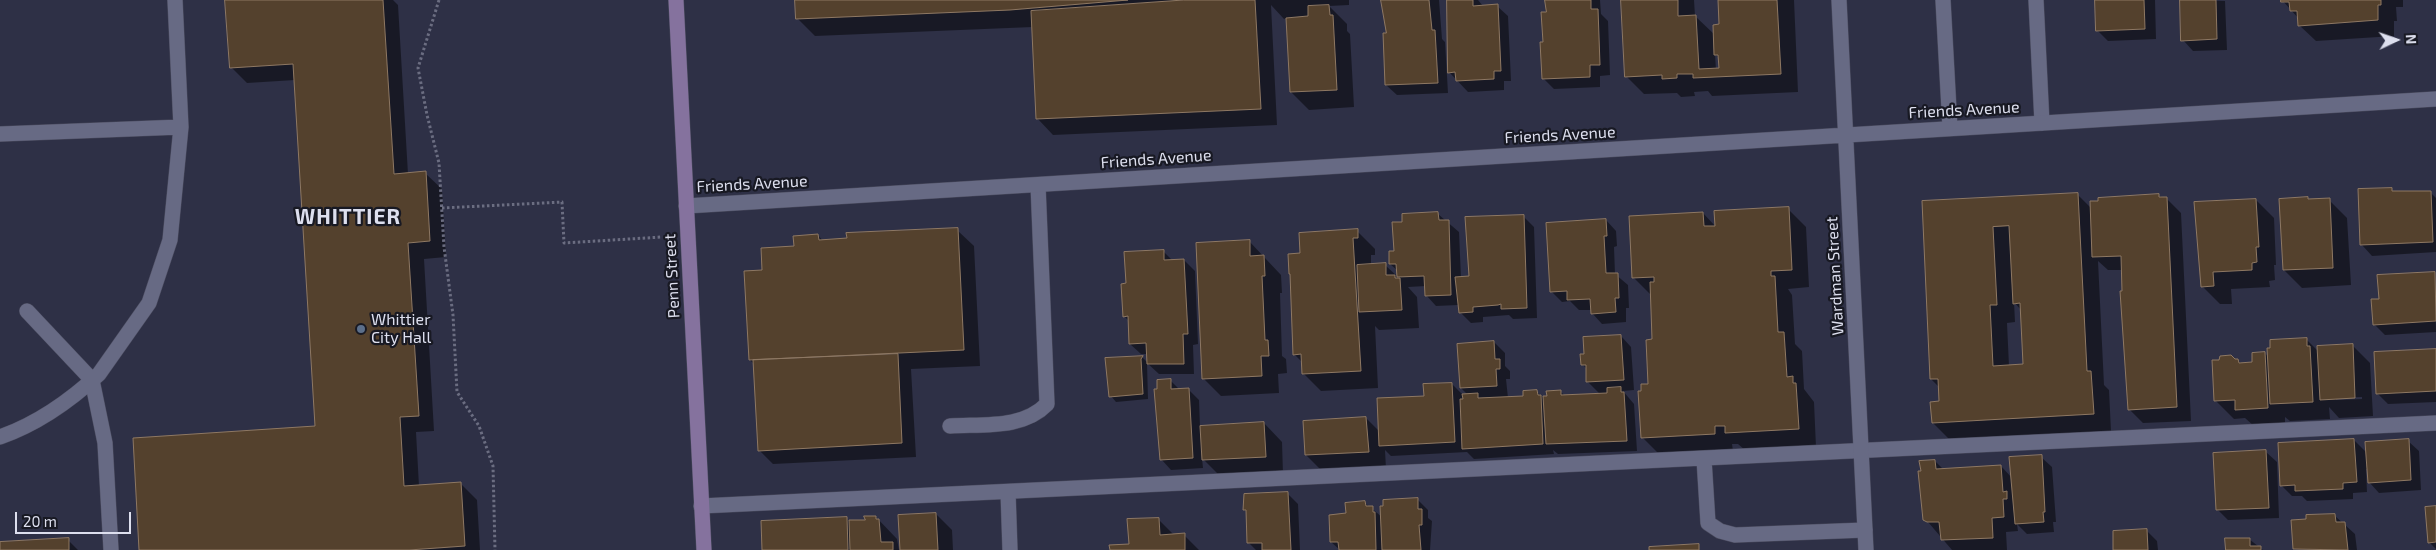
<!DOCTYPE html>
<style>
body{margin:0}
#map{position:relative;width:2436px;height:550px;overflow:hidden;background:#2e3046;font-family:"Exo 2",sans-serif}
canvas{display:block}
.north{position:absolute;left:2371px;top:15px;width:50px;height:50px;-webkit-text-stroke:4px #181923;paint-order:stroke;rotate:87deg;font-size:14px;font-weight:700;line-height:20px;text-align:center;color:#dddfee}
.north::after{content:'';display:block;margin:auto;width:18px;height:22px;background:#dddfee;clip-path:polygon(50% 0,100% 100%,50% 72%,0 100%)}
.scale{position:absolute;left:15px;top:512px;width:116px;height:22px;box-sizing:border-box;border:2px solid #dddfee;border-top:0;padding-left:6px;font-size:15px;line-height:18px;white-space:nowrap;color:#dddfee;-webkit-text-stroke:4px #181923;paint-order:stroke}
</style>
<div id="map">
<canvas width="2436" height="550"></canvas>
<div class="north">N</div>
<div class="scale">20 m</div>
</div>
<script>
const ctx = document.querySelector('canvas').getContext('2d');
ctx.lineJoin = 'round';
function fillPath(path, color) {
  ctx.fillStyle = color;
  ctx.fill(path, 'evenodd');
}
function trace(path, color, width, dash) {
  ctx.strokeStyle = color;
  ctx.lineWidth = width;
  ctx.lineCap = dash ? 'butt' : 'round';
  ctx.setLineDash(dash || []);
  ctx.stroke(path);
}
function drawText(font, color, halo, rows, align = 'center') {
  ctx.font = font + ' "Exo 2",sans-serif';
  ctx.lineWidth = 4.5;
  ctx.setLineDash([]);
  ctx.textBaseline = 'middle';
  ctx.strokeStyle = halo;
  ctx.fillStyle = color;
  for (const [text, x, y, turn = 0] of rows) {
    ctx.save();
    ctx.translate(x, y);
    ctx.rotate((+turn || 0) * Math.PI / 180);
    ctx.textAlign = isNaN(turn) ? turn : align;
    if (halo) ctx.strokeText(text, 0, 0);
    ctx.fillText(text, 0, 0);
    ctx.restore();
  }
}
fillPath(new Path2D(`
 M227 0H393L398 5 408 174 425 173 442 189 446 257 424 259 434 431 416 432 419 486 461 484 477 500 480 550H141L316 428 295 80 247 83 231 67Z
 M796 0H1349V5L1329 6 1347 24V31L1350 34 1354 107 1309 110 1291 92 1287 18 1284 19 1271 5 1277 125 1053 135 1037 118 1033 27 815 36 797 18Z
 M1383 0H1439L1442 39 1445 42 1448 93 1397 95 1386 85 1387 34Z
 M1448 0H1478L1483 6H1497L1508 16 1511 81H1504V90L1468 92 1449 72Z
 M1546 0H1600L1601 14 1608 21 1610 75 1600 76V87L1554 89 1543 78Z
 M1623 0H1694L1695 16 1715 35 1721 26 1719 0H1794L1798 92 1712 96 1708 91 1694 92 1695 96 1681 97 1677 93 1644 94 1626 76ZM1715 54 1720 59V69L1716 70Z
 M2096 0H2155L2156 39 2108 41 2097 30Z
 M2181 0 2225 1 2227 50 2193 51 2183 40Z
 M2282 0H2403V7H2396L2397 21H2394V36L2316 41 2299 25V19Z
 M2391 189 2395 193 2430 192 2436 198V252L2372 256 2362 245Z
 M2078 195 2091 208 2159 196 2166 198 2181 213 2191 421 2143 423 2129 409 2123 270H2108L2098 261 2104 385 2109 390 2111 431 1951 441 1933 423 1941 402 1940 388 1931 379 1923 202ZM2014 302 2021 310 2024 365 2009 366 2007 323 2015 322Z
 M2256 200 2274 218 2276 265H2274L2275 280 2269 281 2270 287 2231 289 2232 304H2220L2202 286Z
 M2329 200 2347 218 2351 285 2302 288 2284 270Z
 M1788 209 1806 227 1809 287 1788 289 1792 295 1795 344 1802 351 1804 389 1814 402 1816 447 1745 450 1738 444H1732L1733 451 1660 455 1642 437V392L1649 385 1654 340 1652 296 1634 278 1703 213 1716 227Z
 M1438 214 1459 232 1461 278 1470 277 1523 216 1534 227 1537 318 1513 319 1509 315 1483 317V322L1471 323 1460 312 1458 305 1436 306 1426 295V286L1408 287 1417 297 1419 328 1379 330 1375 326 1378 388 1321 391 1303 373V363L1294 354 1301 255 1357 231 1375 249V255H1371V266L1385 265 1398 277V271L1390 264 1403 223Z
 M1606 220 1616 231 1617 246 1614 247 1615 274 1628 285 1629 308H1626V322L1602 324 1592 313V310H1579L1570 301 1562 302 1551 291Z
 M957 230 974 246 980 366 911 369 916 457 773 464 759 450 754 364 750 360 764 271 795 247 818 235 823 241Z
 M1249 241 1281 275 1282 293H1280L1282 356 1286 359 1287 373 1278 374 1279 393 1221 396 1203 378Z
 M1163 251 1173 261 1184 260 1195 271 1198 344 1193 345 1194 374H1159L1147 363 1148 399 1116 402 1111 396 1142 357 1148 363V354H1141L1130 344 1129 321 1124 316 1127 285Z
 M2434 273 2436 332 2385 335 2374 324 2380 300Z
 M1621 336 1631 347 1634 390 1623 391 1634 404 1637 451 1558 454 1553 450 1554 454 1474 459 1467 452 1391 456 1385 450 1386 469 1324 473 1306 455 1366 418 1380 432 1425 397 1452 384 1463 395H1468L1461 388 1494 342 1505 353V366L1510 371V379H1506L1508 398 1524 397 1537 392 1545 399 1560 391 1565 396 1601 395 1588 382 1587 369 1582 364Z
 M2306 339 2318 351 2352 345 2370 363 2373 416 2339 418 2329 407 2330 419 2290 421 2285 417V426L2255 427 2245 418 2234 419 2216 401 2234 360H2238L2242 364 2253 363 2265 353 2269 358ZM2362 397V399L2336 400V398Z
 M2436 351V402L2388 404 2377 393Z
 M1170 380 1179 389H1188L1199 400 1200 427 1264 423 1282 442 1283 474 1221 477 1202 458 1203 468 1171 470 1161 459Z
 M2354 440 2367 453 2408 441 2419 451 2421 490 2379 493 2369 482 2368 469H2366L2367 492 2353 493V499L2307 501 2302 496H2292L2282 486Z
 M2266 452 2277 462 2279 518 2228 520 2217 509Z
 M2041 457 2052 467 2056 522H2053L2054 532 2027 534 2017 524 2018 531 2006 532 2007 550H1952L1922 515 1921 462 1935 461 1944 470 2001 466 2012 478Z
 M1287 493 1298 504 1300 550H1256L1249 543 1247 512 1244 510Z
 M1417 499 1428 510V518L1432 521 1430 550H1340L1331 542 1347 514 1365 503 1382 517Z
 M2436 507V549L2429 542Z
 M936 514 952 530 953 550H902Z
 M2335 516 2355 534 2357 550 2294 549 2307 520Z
 M876 517 897 539 899 550H763L846 518 850 522 866 521Z
 M1158 519 1174 535H1184L1199 550H1111L1130 545Z
 M2147 531 2157 541 2158 550H2114Z
 M2249 539 2263 550H2227Z
 M68 540 78 550H0V543Z`), '#0007');
const building = new Path2D(`
 M225 0H383L394 174 426 171 430 241 408 243 419 416 400 417 404 486 461 482 465 546 409 550H139L133 438 315 426 293 64 230 68Z
 M795 0H1128L1010 10 796 19Z
 M1184 0H1255L1261 109 1036 119 1031 11Z
 M1381 0H1429L1432 30H1435L1438 83 1385 85 1383 33H1386Z
 M1447 0H1473V6L1498 4 1501 71H1494V79L1456 81 1455 72 1448 73Z
 M1545 0H1591V9H1598L1600 65H1590V77L1542 79 1540 42H1543L1541 12H1546Z
 M1621 0H1678V16L1696 15 1699 69 1719 68 1718 55H1714L1713 25 1719 24 1718 0H1777L1781 74 1693 78V74H1677V78L1662 79V75L1625 77Z
 M2095 0H2144L2145 29 2096 31Z
 M2180 0H2216L2217 39 2181 41Z
 M2281 0H2381V5H2378V20L2298 26 2297 11H2290L2289 2H2281Z
 M1329 5 1330 15H1333L1337 90 1290 92 1286 18 1308 16V6Z
 M2392 188V191H2431L2433 242 2360 245 2358 189Z
 M2078 193 2087 371H2091L2094 414 1932 423 1930 402 1939 401 1938 379H1930L1922 201ZM2009 226 2013 304 2020 303 2023 364 1993 366 1990 305H1997L1993 227Z
 M2159 194V197H2167L2177 407 2128 410 2120 291H2122L2121 256 2092 257 2090 201H2098V198Z
 M2308 197V199L2330 198 2333 268 2283 270 2279 199Z
 M2256 199 2259 247H2256L2257 262 2252 263V270L2213 272 2214 286 2201 287 2194 202Z
 M1789 207 1792 270 1771 271V276H1775L1778 332H1784L1787 377 1793 376V383H1796L1799 429 1725 433V426H1715V434L1641 438 1638 391H1641V384H1648L1646 340 1652 339 1650 282H1654V277L1632 278 1629 216 1703 212 1704 226H1715L1714 211Z
 M1438 212 1439 220H1449L1451 295 1425 296 1424 276 1397 277 1396 264H1389V251H1394L1392 222H1402V214Z
 M1524 215 1527 308 1501 309V304L1498 305 1473 307V312L1459 313 1455 277 1469 276 1465 217Z
 M1606 219 1607 236H1604L1606 273H1618L1619 298H1615L1616 312 1591 314 1590 299 1567 300V291L1550 292 1546 223Z
 M958 228 964 350 749 360 744 271 762 270 761 248 794 246 793 236 818 234 819 240 847 238 846 233Z
 M1358 229V238H1353L1361 371 1302 374 1301 354 1293 355 1290 274H1289L1288 254 1300 253 1299 233Z
 M1250 240V256L1264 255 1265 276H1262L1265 340H1268L1269 356H1261L1262 376 1202 379 1196 243Z
 M1164 250V260L1184 259 1188 334H1183L1184 364H1147L1146 343 1129 344 1128 316 1123 317 1121 284 1126 283 1124 252Z
 M1386 263V275H1395V278H1400L1402 310 1359 312 1357 265Z
 M2435 272 2436 321 2373 325 2371 299H2379L2377 275Z
 M1621 335 1624 380 1586 382V365H1581L1580 354H1584L1583 337Z
 M2307 338V346H2310L2313 402 2270 404 2267 348H2270V340Z
 M1494 341 1495 359H1500V369H1496L1497 386 1460 388 1457 344Z
 M2353 344 2355 398 2320 400 2317 346Z
 M2436 349V391L2376 394 2374 352Z
 M2265 352 2268 408 2235 410V400L2214 401 2212 360H2219L2220 356 2231 355 2235 359H2238L2239 363 2252 362V353Z
 M898 354 902 443 758 451 753 360Z
 M1143 356 1141 359 1143 394 1109 397 1105 358Z
 M1171 379V389L1189 388 1193 458 1160 460 1154 389H1157V380Z
 M1452 383 1455 442 1379 446 1377 398 1424 396 1423 384Z
 M1621 387V392H1624L1627 441 1546 444 1543 396H1547L1546 391 1561 390V395L1607 393V388Z
 M1537 390 1538 395H1541L1543 444 1462 449 1460 399H1463L1462 394 1478 393V398L1523 396V391Z
 M1366 417 1369 452 1305 455 1303 421Z
 M1264 422 1266 457 1202 460 1200 426Z
 M2354 439 2357 482 2343 483V489L2295 491V485L2280 486 2278 443Z
 M2409 439 2411 480 2368 483 2365 442Z
 M2266 450 2269 508 2216 510 2213 453Z
 M2042 455 2045 512H2043L2044 522 2015 524 2009 457Z
 M1935 460 1936 469 2001 465 2003 492 2007 491V499H2003L2004 517 1992 518 1993 538 1941 540 1939 522H1927L1923 520 1918 471H1921L1919 461Z
 M1288 492 1291 550H1262V543H1247L1246 510H1243L1244 494Z
 M1418 498V509H1422V525H1419L1421 550H1382L1380 506H1383V500Z
 M1365 501 1366 506H1373V512H1375L1376 550H1339L1338 542H1330L1329 515 1346 513 1345 503Z
 M2436 506V542L2428 543 2425 507Z
 M936 513 938 550H900L898 515Z
 M2335 514 2336 522H2345L2348 550 2293 549 2291 520 2306 519V515Z
 M864 516H876V519H879L881 542H893V550H850L849 520H865Z
 M847 517 848 550H762L761 521Z
 M1159 518 1160 535 1185 533V550H1110L1109 545 1129 544 1127 519Z
 M2147 529 2148 550H2113V531Z
 M69 538V550H0V542Z
 M2225 538H2250V546H2261V550H2226Z
 M1699 544V550H1649V547Z`);
fillPath(building, '#54412d');
trace(building, '#8e7863', 1);
const lane = new Path2D(`
 M1943 0 1950 128
 M2036 0 2042 123
 M0 134 181 127
 M27 311 92 380 105 443 111 550
 M950 426C984 424 1023 429 1047 404L1038 185
 M0 437C37 424 71 400 99 374L149 303 170 240 181 127 175 0
 M1704 459 1708 523 1720 531 1735 535 1865 530
 M1008 492 1010 550
 M701 506 2436 423`);
const street = new Path2D(`
 M1839 0 1866 550
 M686 206 2436 99`);
const secondary = new Path2D(`
 M676 0 704 550`);
trace(lane, '#4a4b5e', 16);
trace(street, '#4a4b5e', 16);
trace(secondary, '#4a4b5e', 16);
trace(new Path2D(`
 M439 0 418 68 427 115 439 163 444 247 453 315 457 392 479 426 493 466 495 550
 M442 208 562 202 564 243 662 237`), '#6b6d81', 3, [2.5, 2.5]);
trace(lane, '#676a84', 15);
trace(street, '#676a84', 15);
trace(secondary, '#85729e', 15);
for (const [x, y, r, color] of [
 [361,329,5,"#5c6f8a"]
]) {
  const dot = new Path2D();
  dot.arc(x, y, r, 0, 2 * Math.PI);
  ctx.fillStyle = color;
  ctx.fill(dot);
  trace(dot, '#181923', 2);
}
drawText('16px', '#dddfee', '#181923', [
 ["Friends Avenue",1964,110,-3],
 ["Friends Avenue",1560,135,-3],
 ["Friends Avenue",1156,159,-4],
 ["Friends Avenue",752,184,-3],
 ["Penn Street",672,276,-93],
 ["Wardman Street",1835,276,-93]
]);
drawText('16px', '#dddfee', '#181923', [
 ["Whittier",371,320],
 ["City Hall",371,338]
], 'left');
ctx.letterSpacing = '1px';
drawText('bold 21px', '#dddfee', '#181923', [
 ["WHITTIER",348,217]
]);
ctx.letterSpacing = '0px';
</script>
